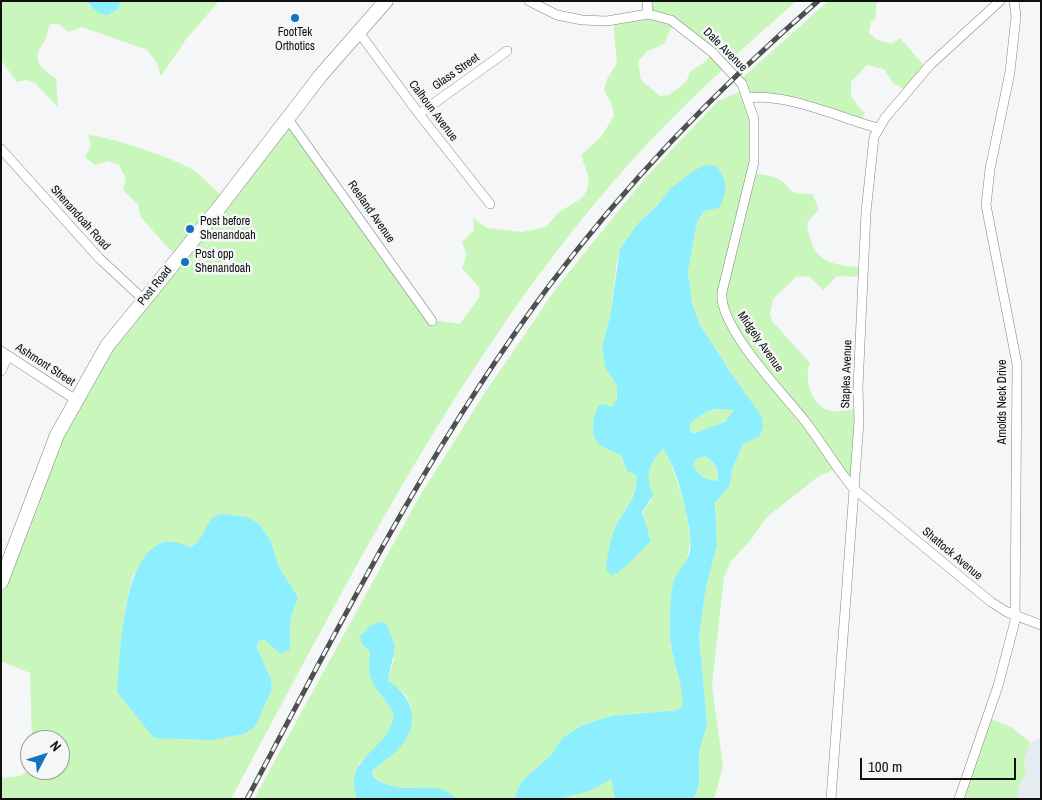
<!DOCTYPE html>
<style>
body{margin:0}
#map{position:relative;width:1042px;height:800px;overflow:hidden;background:#f5f6f7;font-family:"Archivo Narrow",sans-serif}
canvas{display:block}
.frame{position:absolute;inset:0;border:2px solid #101010;pointer-events:none}
.north{position:absolute;left:20px;top:730px;width:50px;height:50px;box-sizing:border-box;background:#f5f6f7;border:1px solid #999a9b;border-radius:50%;rotate:50deg;font-size:14px;font-weight:700;line-height:20px;text-align:center;color:#101010}
.north::after{content:'';display:block;margin:auto;width:18px;height:22px;background:#1272be;clip-path:polygon(50% 0,100% 100%,50% 72%,0 100%)}
.scale{position:absolute;left:860px;top:758px;width:156px;height:22px;box-sizing:border-box;border:2px solid #101010;border-top:0;padding-left:6px;font-size:15px;line-height:18px;white-space:nowrap;color:#101010;-webkit-text-stroke:4px #f5f6f7;paint-order:stroke}
</style>
<div id="map">
<canvas width="1042" height="800"></canvas>
<div class="frame"></div>
<div class="north">N</div>
<div class="scale">100 m</div>
</div>
<script>
const ctx = document.querySelector('canvas').getContext('2d');
ctx.lineJoin = 'round';
function fillPath(path, color) {
  ctx.fillStyle = color;
  ctx.fill(path, 'evenodd');
}
function trace(path, color, width, dash) {
  ctx.strokeStyle = color;
  ctx.lineWidth = width;
  ctx.lineCap = dash ? 'butt' : 'round';
  ctx.setLineDash(dash || []);
  ctx.stroke(path);
}
function drawText(font, color, halo, rows, align = 'center') {
  ctx.font = font + ' "Archivo Narrow",sans-serif';
  ctx.lineWidth = 5;
  ctx.setLineDash([]);
  ctx.textBaseline = 'middle';
  ctx.strokeStyle = halo;
  ctx.fillStyle = color;
  for (const [text, x, y, turn = 0] of rows) {
    ctx.save();
    ctx.translate(x, y);
    ctx.rotate((+turn || 0) * Math.PI / 180);
    ctx.textAlign = isNaN(turn) ? turn : align;
    if (halo) ctx.strokeText(text, 0, 0);
    ctx.fillText(text, 0, 0);
    ctx.restore();
  }
}
fillPath(new Path2D(`
 M1041 738V799H1017L1020 783 1026 773 1024 759 1028 747 1030 743Z`), '#e4ecf2');
fillPath(new Path2D(`
 M1 1H85L90 7 118 9 122 1H219L187 38 161 76 157 63 147 50 82 27 68 32 59 24H51C46 29 49 33 46 38 44 43 40 47 38 52 34 65 49 74 56 78L58 107 35 83 26 80 17 82 1 60Z
 M648 1H796L726 64V67C505 263 369 543 231 799H10L1 797V778L20 776 30 769 60 770V740H32L30 673 1 661V583L62 428 127 318 179 256 168 248 140 216 138 204 123 190 126 179 119 165 108 161 95 165 85 157 91 146 88 135C111 137 174 158 193 170 205 178 214 190 225 198L290 119 433 320 460 324 480 296 479 287 462 268 467 255 462 242 474 230 473 218 487 228 522 232 546 227 559 212 582 198 587 190 589 178 581 155 601 137 614 116 611 102 604 91 607 79 617 63 613 21 648 13ZM674 22 713 53 706 61 690 72 686 82 669 95 660 96 641 80 638 62 646 52 664 44ZM208 523 260 525 271 541 279 567 298 597 290 621V649L264 639 258 642 257 648 271 679 272 689 255 727 117 692 125 609 133 575 168 541 191 547 201 541Z
 M828 1H879L876 4V17L871 22 869 33 876 39 892 44 900 38 927 69 908 91 893 83 884 69 867 65 851 82V96L862 111H865L861 122 791 101 750 99 754 173C761 175 772 175 778 179 796 188 783 195 812 194L819 209 807 223C813 264 828 264 865 268L863 277 837 276 823 290 809 276 796 277 773 299 770 314 772 321 810 363C803 380 812 407 831 411 840 412 850 409 859 409L854 485 835 469 819 476 767 517 750 541 731 561 724 577 712 686 723 766 714 799H693C703 783 698 773 699 757 699 745 706 734 707 722L699 637 706 587 717 546 715 503 729 487 733 467 743 444 759 437 738 383 699 323 692 303 688 272 697 222 704 211 718 208 670 189 656 207 640 221 617 261 610 317 602 347 605 367 617 386V399L602 446 621 455 627 471 636 475C639 497 623 509 615 529 611 539 609 550 607 560L623 568 639 550 651 541C648 524 635 515 651 501 646 480 646 465 663 449L668 455 686 509 690 541 687 560 675 579 672 589 671 647 683 695V707L677 710 612 716 581 725 562 738 551 755 521 782 514 799H457L437 788 391 787 373 777 372 771 386 758 412 718 411 706 406 695 388 681 394 658 362 644 370 652C365 684 380 689 394 714 392 736 374 749 359 763L358 799H254L418 499 484 394 557 287 646 177 718 101 743 90 739 81Z
 M713 409 734 410C728 427 705 427 692 434L689 426C697 416 703 414 713 409Z
 M705 456C715 464 718 469 718 482 705 480 699 476 693 465L696 459Z
 M989 718 1011 727 1030 742 1024 759 1026 773 1020 783 1017 799H959Z
 M609 779H611L615 799H553L590 791Z`), '#c9f6ba');
fillPath(new Path2D(`
 M85 1H122L118 9 107 15 99 13Z
 M706 165 716 166C728 179 728 193 719 208L704 211 697 222 688 272 692 303 699 323 731 373 762 417 763 427 759 437 743 444 733 467 729 487 715 503 717 546 706 587 699 637 707 722C706 734 699 745 699 757 698 773 703 783 693 799H615L611 779 590 791 561 798 514 799 521 782 551 755 562 738 582 725 612 716 677 710 683 706C683 682 671 659 670 635 670 618 669 594 675 578 680 568 688 562 690 551 694 532 676 463 663 449 648 463 645 478 653 495L642 512 651 541C641 549 622 574 611 575L606 569C607 556 610 540 615 528 624 509 639 497 636 475L627 471 621 455C615 452 608 450 603 447 588 438 593 418 598 406L603 404 612 407 617 399V386L605 367 602 347 610 317 620 249 640 221 656 207 670 189 695 170ZM713 409 734 410 725 422 692 434 689 426C697 416 703 414 713 409ZM705 456C715 463 719 469 718 481 705 480 699 476 693 465L696 459Z
 M221 514 248 517 260 525 271 541 279 567 298 597 290 621V649L281 654 264 639 258 642 257 648 271 679 272 689 255 727 244 734 211 740 154 738 117 692C121 655 121 553 165 542 172 540 184 545 191 547 209 536 202 520 221 514Z
 M381 622 387 625 395 646 388 681C410 695 421 717 404 742 397 753 382 762 372 771L373 777C403 800 436 775 457 799L357 798C342 756 390 751 394 714 379 687 365 686 370 652L362 644 360 636 371 625Z`), '#8deefe');
const minor = new Path2D(`
 M529 1 557 15 582 20 607 21 648 14 671 20 712 52 742 84 754 119V162L722 292C718 327 783 393 805 421 822 443 836 468 854 489L991 602 1007 612 1041 625
 M647 1 648 14
 M358 31 419 114 490 204
 M748 98C788 93 840 118 878 128
 M419 114 507 51
 M288 119 432 321
 M1 149 99 258 143 299
 M1 351 76 400
 M1 371 8 356
 M831 799 859 422 858 387 866 212 874 137 885 118 930 65 1000 1
 M959 799 998 686 1015 621 1017 364 986 205 990 169 1010 72 1016 16 1014 1`);
const primary = new Path2D(`
 M1 582 57 435 107 346 218 209 321 75 386 1`);
trace(minor, '#848586', 10);
trace(primary, '#848586', 15);
trace(minor, '#fff', 9);
trace(primary, '#fff', 14);
const rail = new Path2D(`
 M247 799C340 624 430 445 549 286 628 181 719 87 818 1`);
trace(rail, '#4e4f4f', 5);
trace(rail, '#f5f6f7', 3, [9]);
for (const [x, y, r, color] of [
 [295,18,5,"#1272be"],
 [190,229,5,"#1272be"],
 [185,262,5,"#1272be"]
]) {
  const dot = new Path2D();
  dot.arc(x, y, r, 0, 2 * Math.PI);
  ctx.fillStyle = color;
  ctx.fill(dot);
  trace(dot, '#f5f6f7', 2);
}
drawText('12px', '#101010', '#f5f6f7', [
 ["FootTek",295,33,"center"],
 ["Orthotics",295,47,"center"],
 ["Post before",200,222],
 ["Shenandoah",200,236],
 ["Post opp",195,255],
 ["Shenandoah",195,269]
], 'left');
drawText('12px', '#101010', '#f5f6f7', [
 ["Dale Avenue",725,50,45],
 ["Glass Street",456,72,-35],
 ["Calhoun Avenue",433,111,53],
 ["Reeland Avenue",371,212,55],
 ["Shenandoah Road",80,218,48],
 ["Post Road",155,286,-51],
 ["Midgely Avenue",760,342,55],
 ["Ashmont Street",45,365,33],
 ["Staples Avenue",847,374,-88],
 ["Arnolds Neck Drive",1003,402,-90],
 ["Shattock Avenue",952,554,40]
]);
</script>
